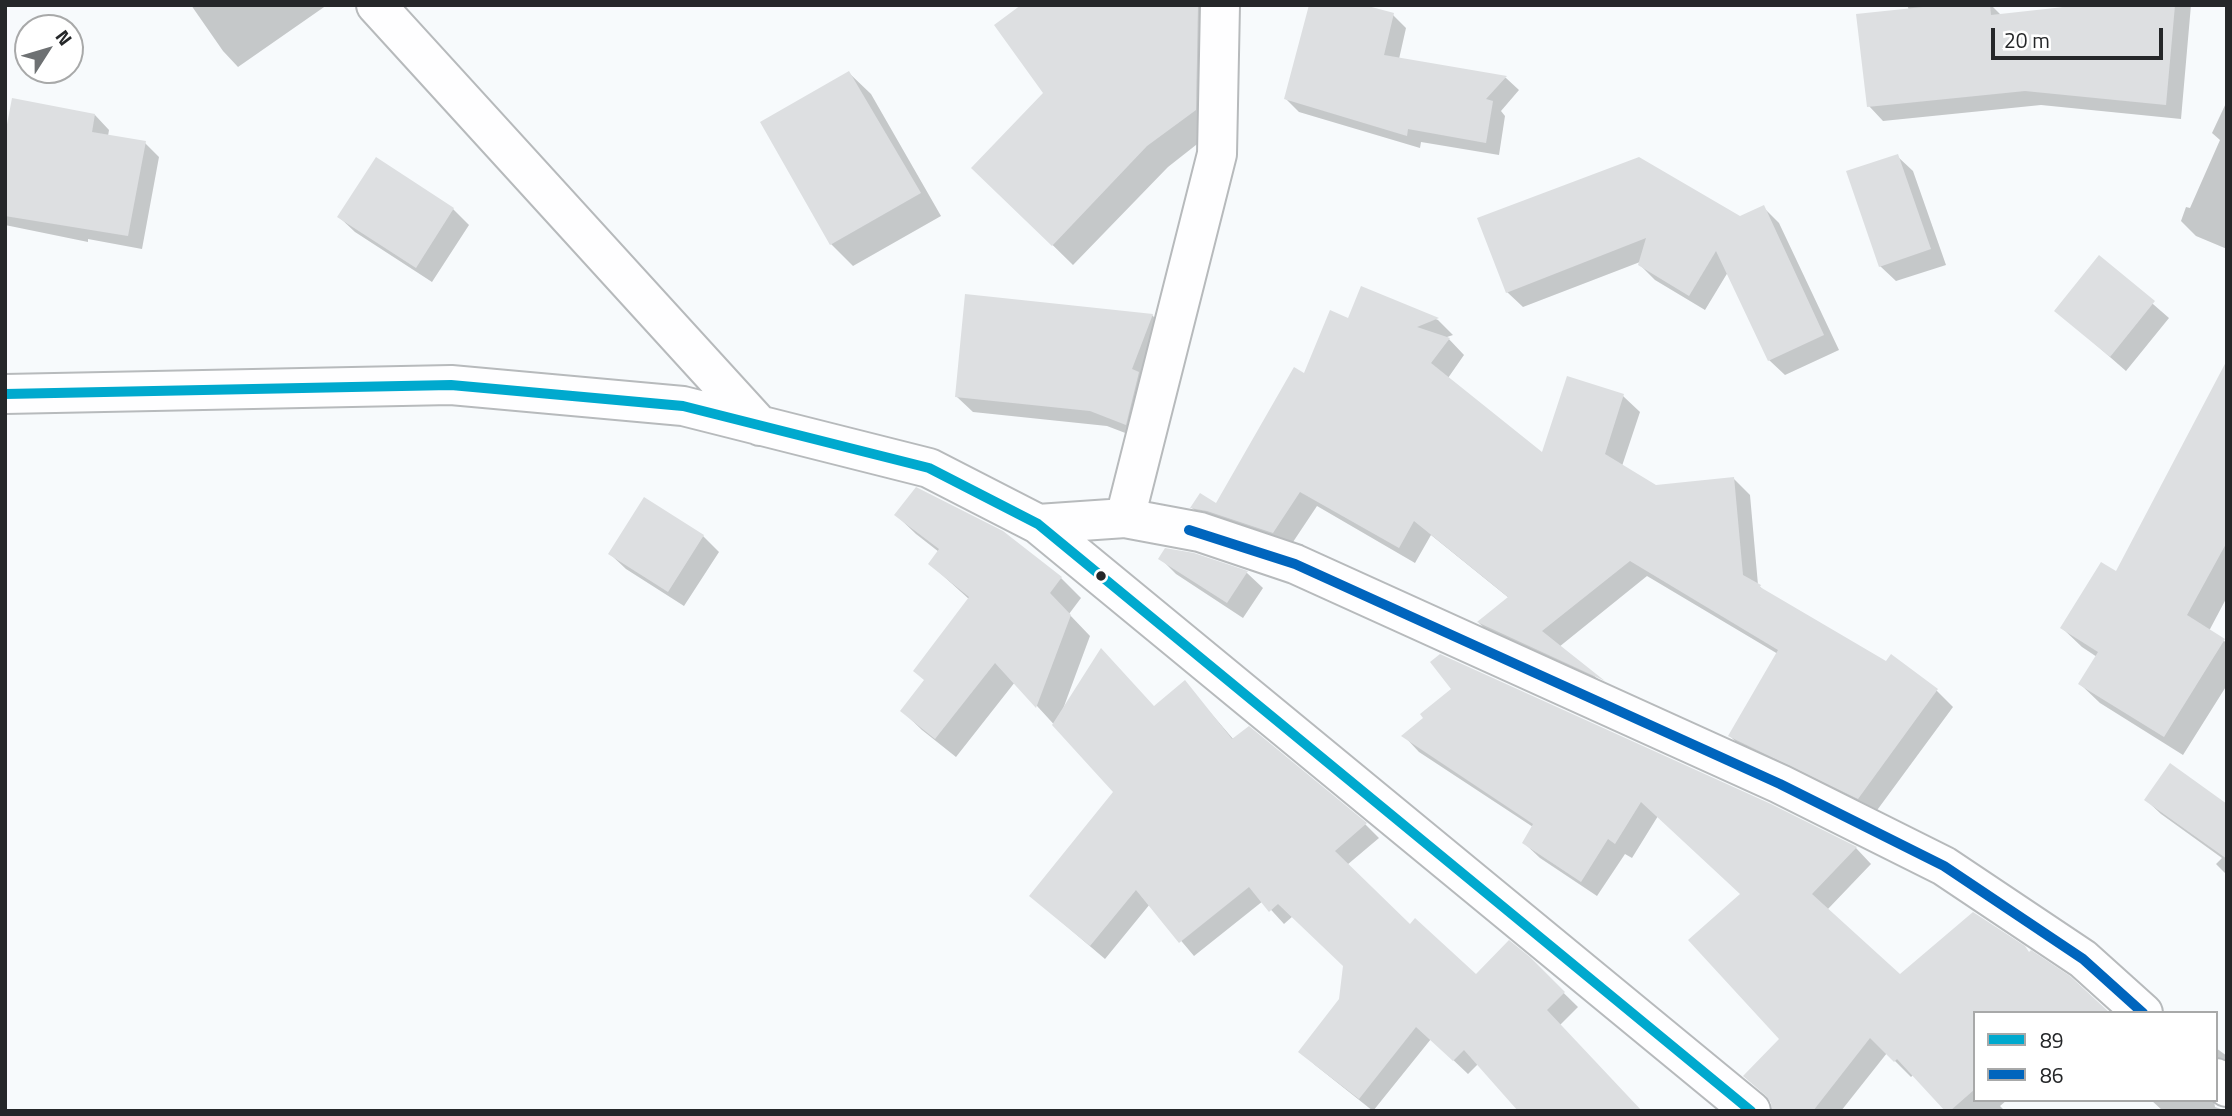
<!DOCTYPE html>
<style>
body{margin:0}
#map{position:relative;width:2232px;height:1116px;overflow:hidden;background:#f7fafc;font-family:"Titillium Web",sans-serif}
canvas{display:block}
.frame{position:absolute;inset:0;border:7px solid #252729;pointer-events:none}
.legend{position:absolute;left:1973px;top:1011px;width:245px;height:91px;box-sizing:border-box;background:#fff;border:2px solid #a8a9a9;margin:0;padding:9px 12px;list-style:none;font-size:21px;color:#252729}
.legend li{display:flex;align-items:center;gap:14px;height:35px}
.legend b{width:35px;border:2px solid #a8a9a9}
.north{position:absolute;left:14px;top:14px;width:70px;height:70px;box-sizing:border-box;background:#fff;border:2px solid #a8a9a9;border-radius:50%;rotate:53deg;font-size:19px;font-weight:700;line-height:28px;text-align:center;color:#252729}
.north::after{content:'';display:block;margin:auto;width:24px;height:32px;background:#6e7173;clip-path:polygon(50% 0,100% 100%,50% 72%,0 100%)}
.scale{position:absolute;left:1991px;top:28px;width:172px;height:32px;box-sizing:border-box;border:4px solid #252729;border-top:0;padding-left:9px;font-size:21px;line-height:24px;white-space:nowrap;color:#252729;-webkit-text-stroke:5px #fff;paint-order:stroke}
</style>
<div id="map">
<canvas width="2232" height="1116"></canvas>
<div class="frame"></div>
<ul class="legend">
<li><b style="height:9px;background:#00a9ce"></b>89</li>
<li><b style="height:9px;background:#0065bd"></b>86</li>
</ul>
<div class="north">N</div>
<div class="scale">20 m</div>
</div>
<script>
const ctx = document.querySelector('canvas').getContext('2d');
ctx.lineJoin = 'round';
function fillPath(path, color) {
  ctx.fillStyle = color;
  ctx.fill(path, 'evenodd');
}
function trace(path, color, width, dash) {
  ctx.strokeStyle = color;
  ctx.lineWidth = width;
  ctx.lineCap = dash ? 'butt' : 'round';
  ctx.setLineDash(dash || []);
  ctx.stroke(path);
}
fillPath(new Path2D(`
 M191 5H327L238 67 223 51Z
 M1024 5H1205L1215 130 1168 167 1073 265 974 168 1045 93Z
 M1907 5H1924L1923 9 1991 5 2002 16 2082 5H2191L2181 119 2041 105 1883 121 1869 106 1909 10Z
 M1393 15 1406 28 1399 59 1506 78 1519 90 1501 111 1505 116 1499 155 1421 142 1420 148 1299 112 1286 99Z
 M849 73 871 94 941 216 853 266 831 244 762 123Z
 M2227 101V249L2196 236 2181 221 2186 207 2190 208 2220 140 2212 133Z
 M95 115 109 130 108 136 145 143 159 157 142 249 88 239V242L5 225V144Z
 M1897 156 1913 171 1946 265 1896 281 1880 266Z
 M376 159 453 209 469 225 432 282 355 232 339 217Z
 M1763 207 1779 223 1839 350 1785 375 1769 360 1728 272 1705 310 1655 280 1640 265V262L1523 307 1507 292 1479 219 1740 218Z
 M2099 257 2169 318 2126 371 2056 310Z
 M1361 288 1438 320 1453 335 1447 337 1464 355 1448 378 1543 455 1623 396 1640 412 1622 466 1656 487 1734 479 1750 495 1758 585 1767 593 1886 663 1891 656 1937 691 1953 707 1875 813 1746 752 1730 736 1778 654 1647 576 1559 647 1614 692 1495 638 1479 623 1509 598 1431 535 1415 563 1317 506 1289 548 1208 523 1192 508 1216 505 1305 375 1349 320Z
 M1152 315 1167 331 1141 439 1107 426 973 412 957 397Z
 M2227 432V597L2209 631 2227 643V685L2183 755 2100 703 2080 684 2097 657 2082 647 2062 628 2117 573Z
 M645 499 703 536 719 552 684 606 626 569 610 554Z
 M896 515 1002 532 1061 578 1081 598 1069 614 1090 636 1063 709 1154 708 1185 683 1234 740 1365 824 1379 838 1347 865 1410 926 1476 976 1528 958 1578 1007 1560 1025 1478 1064 1468 1074 1431 1039 1373 1111 1315 1065 1301 1051 1341 1000 1345 966 1293 916 1284 924 1263 901 1194 956 1150 904 1105 959 1031 896 1116 792 1015 682 956 757 922 730 902 711 926 681 970 600 930 564 939 552 916 534Z
 M1194 555 1247 573 1263 588 1243 618 1176 574 1160 558Z
 M1404 736 1770 805 1856 848 1871 864 1827 910 1900 976 1975 1013V1100H2007L2000 1106 2005 1111H1947L1914 1074 1911 1077 1887 1053 1841 1111H1774L1771 1100 1746 1076 1781 1039 1742 895 1658 816 1632 858 1625 854 1597 896 1540 858 1524 843 1533 827 1419 752Z
 M2146 800 2227 806V875L2216 864 2222 858 2161 814Z
 M2216 1048 2227 1056V1079L2216 1090Z
 M2151 1100H2214L2215 1107 2227 1111H2163Z`), '#0003');
fillPath(new Path2D(`
 M1021 5H1198L1196 110 1147 146 1052 246 971 168 1043 93 994 25Z
 M1309 5H1364L1394 13 1384 55 1507 76 1486 99 1493 101 1486 143 1408 129 1407 136 1284 99Z
 M1942 5H1990L1991 15 2082 5H2175L2166 105 2025 91 1867 107 1856 14Z
 M849 71 921 193 830 245 760 122Z
 M12 98 95 114 92 132 146 141 128 236 5 216V135Z
 M1898 154 1931 249 1879 267 1846 171Z
 M376 157 454 208 416 268 337 217Z
 M1639 157 1740 216 1764 205 1824 335 1768 361 1716 251 1689 296 1638 265 1646 238 1506 293 1477 218Z
 M2099 255 2155 301 2110 357 2054 311Z
 M1361 286 1439 318 1417 327 1450 338 1431 363 1542 452 1567 376 1624 394 1605 454 1656 485 1734 477 1743 575 1761 585 1760 587 1886 661 1891 654 1938 689 1858 799 1728 736 1778 650 1630 561 1542 631 1605 681 1477 622 1508 597 1414 521 1399 548 1300 492 1273 533 1207 511 1190 508 1200 493 1216 503 1294 367 1304 373 1330 310 1348 318Z
 M965 294 1153 314 1132 369 1139 372 1126 425 1090 411 955 397Z
 M2227 360V542L2187 615 2225 639 2164 737 2078 684 2098 652 2060 628 2101 562 2116 571Z
 M916 487 1003 531 1062 577 1050 593 1071 615 1036 708 995 663 935 739 900 711 924 680 913 671 969 597 928 564 939 549 894 515Z
 M644 497 704 535 668 592 608 554Z
 M1165 548 1194 553 1248 571 1227 603 1158 559Z
 M1101 648 1154 706 1185 680 1232 739 1249 726 1367 823 1335 851 1410 924 1415 918 1476 974 1509 940 1530 957 1565 992 1547 1010 1642 1111H1518L1464 1050 1453 1061 1416 1027 1359 1099 1298 1052 1339 999 1343 966 1278 904 1269 912 1249 887 1179 943 1136 890 1090 946 1029 896 1113 792 1052 725Z
 M1440 654 1771 804 1857 847 1812 894 1900 974 1973 912 2025 946 2029 952 2031 950 2070 976 2110 1013H1975V1089L1950 1111H1945L1897 1059 1894 1062 1870 1038 1813 1111H1772L1771 1103 1765 1095 1743 1076 1779 1039 1688 940 1740 894 1641 802 1615 844 1608 839 1581 882 1522 843 1533 824 1401 736 1423 718 1420 714 1451 689 1430 662Z
 M2170 763 2227 804V859L2144 800Z`), '#dddfe1');
const minor = new Path2D(`
 M376 5 760 426
 M5 394 451 385 683 406 929 468 1038 524 1751 1111
 M1125 518 1217 154 1220 5
 M1038 524 1125 518 1200 532 1295 564 1780 784 1944 866 2083 959 2143 1013
 M2216 1078 2227 1087`);
trace(minor, '#b7babc', 42);
trace(minor, '#fefeff', 38);
trace(new Path2D(`
 M5 394 451 385 683 406 929 468 1038 524 1751 1111`), '#00a9ce', 10);
trace(new Path2D(`
 M1189 530 1295 564 1780 784 1944 866 2083 959 2143 1013`), '#0065bd', 10);
for (const [x, y, r, color] of [
 [1101,576,6,"#252729"]
]) {
  const dot = new Path2D();
  dot.arc(x, y, r, 0, 2 * Math.PI);
  ctx.fillStyle = color;
  ctx.fill(dot);
  trace(dot, '#fff', 2.5);
}
</script>
